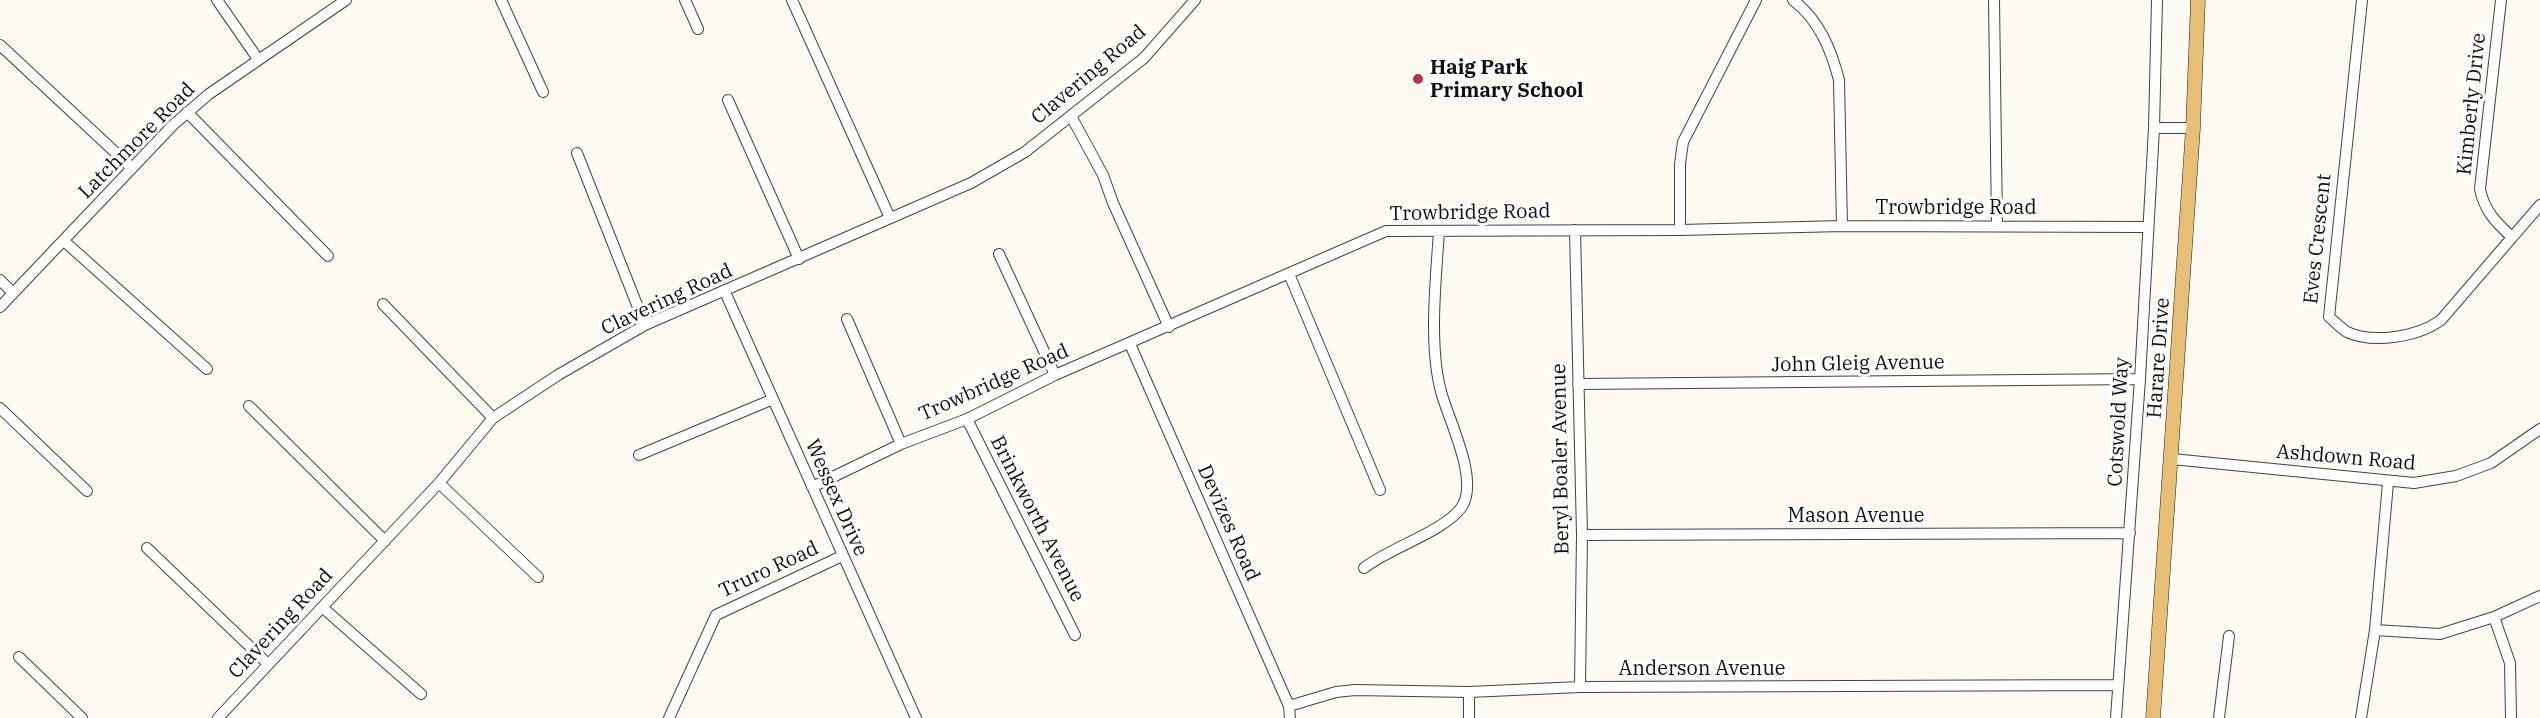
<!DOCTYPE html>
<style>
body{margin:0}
canvas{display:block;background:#fdfaf2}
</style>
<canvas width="2540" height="718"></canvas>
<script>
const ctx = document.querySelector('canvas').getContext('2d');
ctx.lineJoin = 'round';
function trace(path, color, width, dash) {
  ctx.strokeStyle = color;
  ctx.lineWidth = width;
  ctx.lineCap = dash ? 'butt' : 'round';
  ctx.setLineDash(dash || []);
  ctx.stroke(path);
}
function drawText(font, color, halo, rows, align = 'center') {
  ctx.font = font + ' "IBM Plex Serif",serif';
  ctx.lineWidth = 6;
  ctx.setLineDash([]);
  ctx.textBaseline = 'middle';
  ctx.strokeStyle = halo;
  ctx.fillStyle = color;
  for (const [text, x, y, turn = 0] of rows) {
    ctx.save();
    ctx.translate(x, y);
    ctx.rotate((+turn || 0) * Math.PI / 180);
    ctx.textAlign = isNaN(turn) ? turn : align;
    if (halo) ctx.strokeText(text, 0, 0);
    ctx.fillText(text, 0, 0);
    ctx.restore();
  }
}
const minor = new Path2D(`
 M217 0 258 59
 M501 0 543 92
 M685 0 698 29
 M792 0 890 218
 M1793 0C1819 20 1831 49 1839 80L1842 226
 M1994 0 1997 226
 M2362 0 2329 317C2335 322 2341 328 2347 332 2373 344 2418 337 2441 320L2540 205
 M2501 0 2480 189C2484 210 2496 223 2512 237
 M0 45 131 167
 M728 100 799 259
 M187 112 328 256
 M1071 116 1103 175 1113 203 1169 327
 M2154 128H2193
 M577 153 645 325
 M1575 230 1582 535 1580 687
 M1680 230V164L1683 142 1756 0
 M64 241 207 369
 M999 254 1055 375
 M1289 274 1380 490
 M0 280 13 293
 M725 292 916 718
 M383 304 493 418
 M0 307 173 125 209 94 346 0
 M847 319 901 444
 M1130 344 1289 706 1290 718
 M1578 384 2140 379
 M249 406 385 541
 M0 408 87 491
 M967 419 1075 635
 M639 455 771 400
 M2172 459 2414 483 2456 476 2491 463 2540 429
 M439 483 538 577
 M812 487 901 444 967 419 1055 375 1386 231 1680 230 1842 226 2147 227
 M1582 535 2130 533
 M147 548 268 664
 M1364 568C1389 548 1443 532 1461 508 1480 482 1450 423 1442 395 1428 348 1436 279 1439 231
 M322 607 421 694
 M2494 617 2510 663 2511 718
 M2375 630 2440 634 2494 617 2540 596
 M19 657 82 718
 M1289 706 1336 692 1355 690 1469 692 1580 687 2118 685
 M218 718 439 483 493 418 558 375 645 325 971 183 1025 152 1144 58 1195 0
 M669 718 716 615 842 556
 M1469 718V692
 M2116 718 2140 379 2154 128 2157 0
 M2219 718 2229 636
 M2361 718 2375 630 2388 483`);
const major = new Path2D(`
 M2153 718 2193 128 2198 0`);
trace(minor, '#424242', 12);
trace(major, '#202020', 15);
trace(minor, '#fff', 10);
trace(major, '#e8be77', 14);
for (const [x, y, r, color] of [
 [1418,79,6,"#ae374c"]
]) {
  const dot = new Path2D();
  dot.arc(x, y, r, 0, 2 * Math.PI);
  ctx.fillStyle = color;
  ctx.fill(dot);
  trace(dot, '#fff', 2);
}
drawText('bold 20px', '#0f0f0f', '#fff', [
 ["Haig Park",1430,68],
 ["Primary School",1430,91]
], 'left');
drawText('20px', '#0f0f0f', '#fff', [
 ["Clavering Road",1089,75,-40],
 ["Kimberly Drive",2472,104,-84],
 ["Latchmore Road",137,141,-45],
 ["Trowbridge Road",1956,208],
 ["Trowbridge Road",1470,213,-1],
 ["Eves Crescent",2318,239,-84],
 ["Clavering Road",667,300,-25],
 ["Harare Drive",2159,358,-86],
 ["John Gleig Avenue",1858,364,-1],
 ["Trowbridge Road",994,383,-24],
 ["Cotswold Way",2119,422,-87],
 ["Ashdown Road",2346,458,5],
 ["Beryl Boaler Avenue",1561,459,-91],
 ["Wessex Drive",836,498,66],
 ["Mason Avenue",1856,516],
 ["Brinkworth Avenue",1037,519,63],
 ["Devizes Road",1228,523,66],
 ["Truro Road",769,570,-25],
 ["Clavering Road",281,624,-47],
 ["Anderson Avenue",1702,669]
]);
</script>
